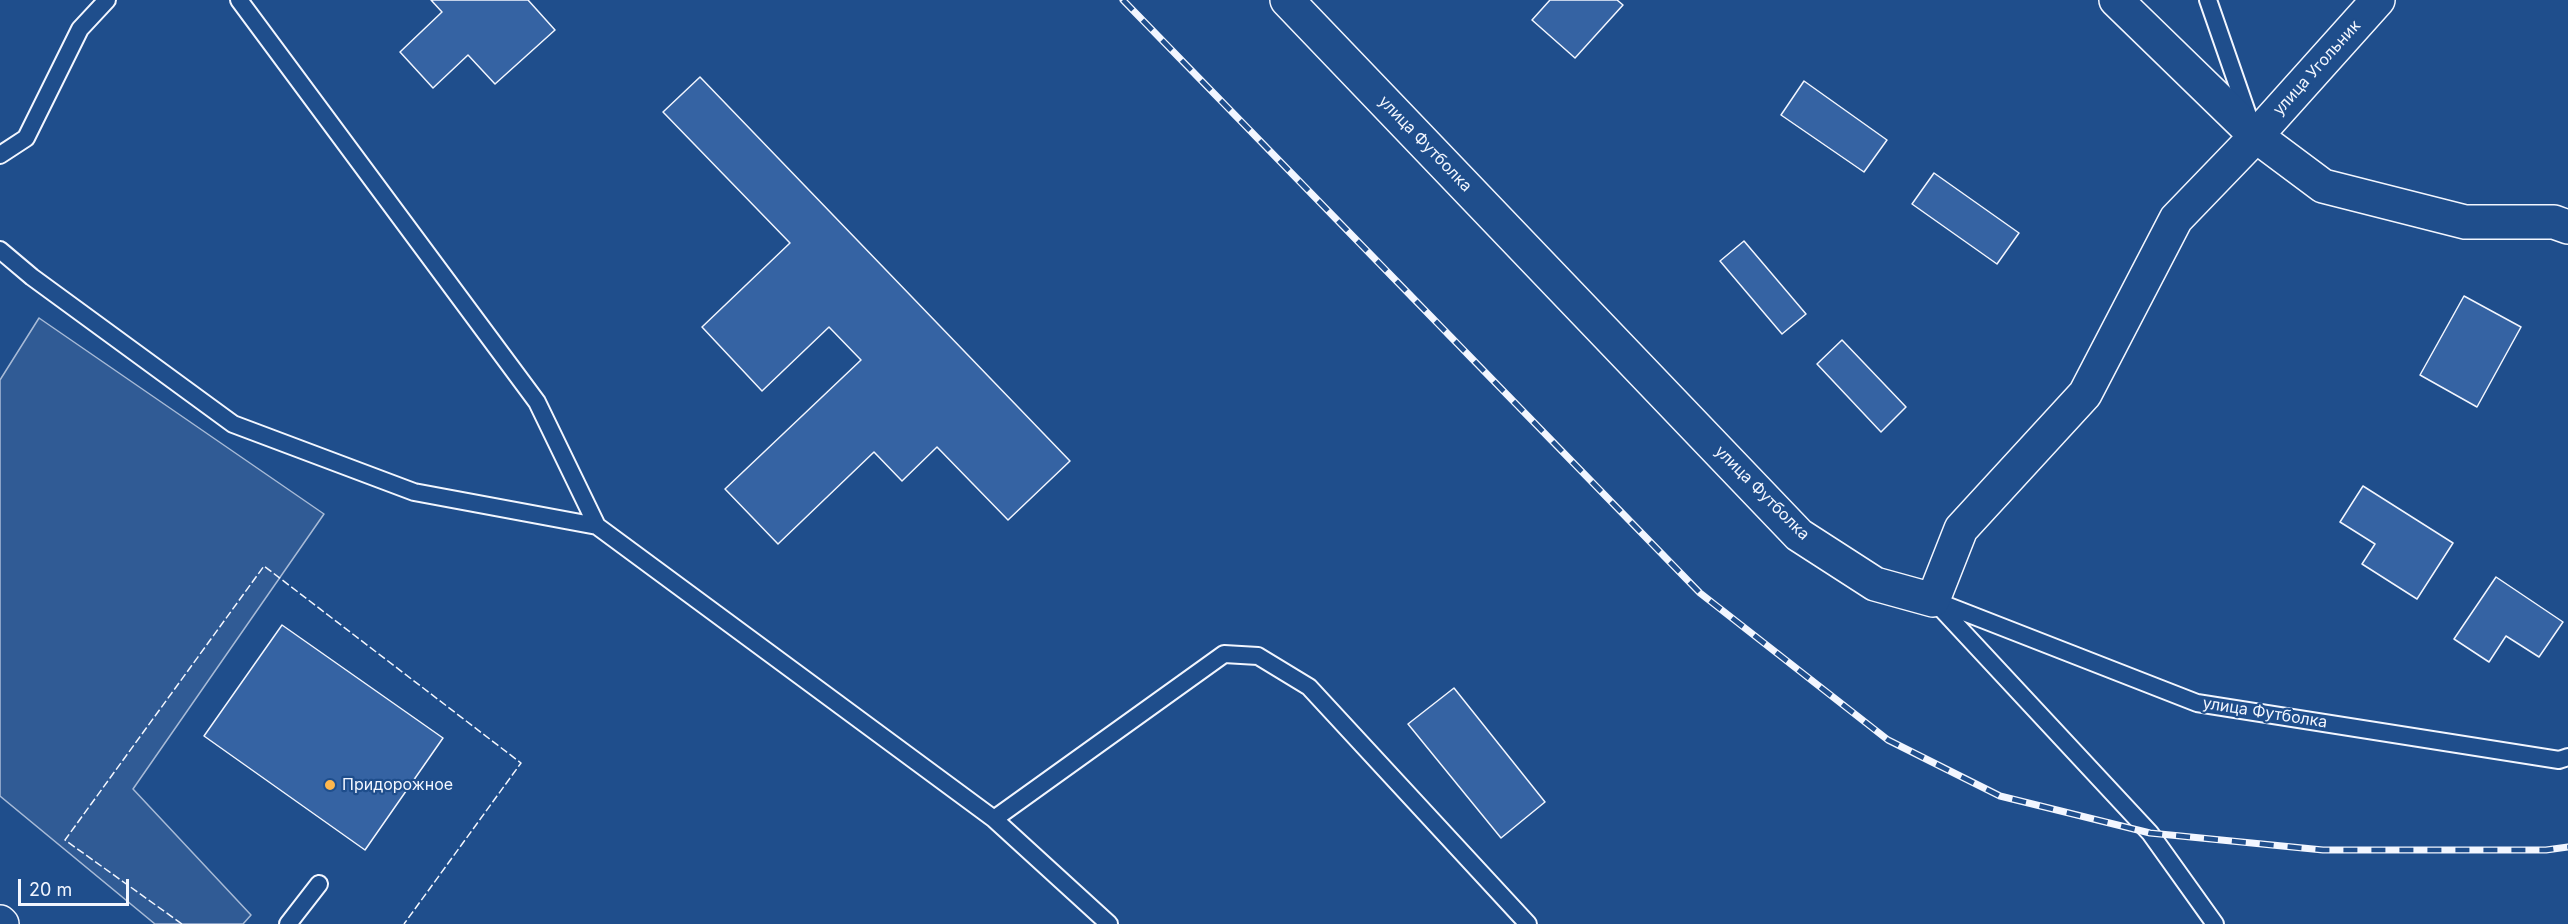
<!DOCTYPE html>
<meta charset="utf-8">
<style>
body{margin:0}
#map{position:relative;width:2568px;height:924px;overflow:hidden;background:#1f4e8c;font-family:Inter,sans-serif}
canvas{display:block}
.scale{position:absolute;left:18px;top:879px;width:111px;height:27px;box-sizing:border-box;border:3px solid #f2f6ff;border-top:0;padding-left:8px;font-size:18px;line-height:21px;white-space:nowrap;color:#f2f6ff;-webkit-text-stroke:4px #1f4e8c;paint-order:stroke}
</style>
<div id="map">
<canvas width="2568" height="924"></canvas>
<div class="scale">20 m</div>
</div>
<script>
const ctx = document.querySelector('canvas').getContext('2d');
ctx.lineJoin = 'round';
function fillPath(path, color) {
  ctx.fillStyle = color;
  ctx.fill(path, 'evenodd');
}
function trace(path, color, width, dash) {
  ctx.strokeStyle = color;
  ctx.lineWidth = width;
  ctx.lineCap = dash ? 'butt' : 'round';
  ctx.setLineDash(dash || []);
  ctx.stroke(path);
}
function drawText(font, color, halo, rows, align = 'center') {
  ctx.font = font + ' Inter,sans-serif';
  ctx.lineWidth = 4.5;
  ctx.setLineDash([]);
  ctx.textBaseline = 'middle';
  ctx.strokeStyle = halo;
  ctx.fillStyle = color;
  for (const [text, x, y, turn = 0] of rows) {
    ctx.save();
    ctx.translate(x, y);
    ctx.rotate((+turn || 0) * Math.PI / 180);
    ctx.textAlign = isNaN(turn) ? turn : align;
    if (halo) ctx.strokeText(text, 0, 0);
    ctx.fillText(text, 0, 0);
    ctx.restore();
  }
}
const built = new Path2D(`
 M39 318 324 514 133 789 251 915 243 924H155L0 796V380Z`);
fillPath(built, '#305b95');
trace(built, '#a8bbd7', 1.5);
const building = new Path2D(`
 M431 0H528L555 30 495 84 468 55 433 88 400 52 442 12Z
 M1550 0H1617L1623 5 1575 58 1532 20Z
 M700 77 1070 461 1008 520 937 447 902 481 874 452 778 544 725 489 861 360 829 327 762 391 702 327 790 243 663 112Z
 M1804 81 1887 140 1864 172 1781 115Z
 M1934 173 2019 233 1997 264 1912 204Z
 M1744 241 1806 314 1782 334 1720 261Z
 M2464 296 2521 327 2477 407 2420 375Z
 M1842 340 1906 407 1881 432 1817 364Z
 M2363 486 2453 543 2417 599 2362 564 2375 544 2340 522Z
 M2496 577 2563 622 2539 657 2506 636 2489 662 2454 639Z
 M282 625 443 738 365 850 204 736Z
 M1454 688 1545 802 1501 838 1408 724Z`);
fillPath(building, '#3563a3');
trace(building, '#f2f6ff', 1.5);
const service = new Path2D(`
 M239 0 537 402 597 526
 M2208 0 2250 121
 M0 155 26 138 80 29 107 0
 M0 250 32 277 233 424 414 492 597 526 994 819 1109 924
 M1933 600 2197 703 2559 760 2568 757
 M1936 603 2150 833 2215 924
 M994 819 1224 654 1258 656 1309 687 1528 924
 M288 924 319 884`);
const minor = new Path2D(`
 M1287 0 1799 535 1875 584 1933 600 1961 529 2085 394 2176 219 2256 136 2378 0
 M2116 0 2256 136 2323 186 2465 222H2554L2568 227`);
const primary = new Path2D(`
 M0 922 2 924`);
trace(service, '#f2f6ff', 20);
trace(minor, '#f2f6ff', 36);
trace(primary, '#f2f6ff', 36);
trace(service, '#1f4e8c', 16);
trace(minor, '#1f4e8c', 33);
trace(primary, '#1f4e8c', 33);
const rail = new Path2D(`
 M1123 0 1700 593 1888 740 2000 796 2150 833 2323 850H2546L2568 847`);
trace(rail, '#f2f6ff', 7);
trace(rail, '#1f4e8c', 4.5, [14]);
trace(new Path2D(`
 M182 924 65 840 264 566 521 763 404 924`), '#f2f6ff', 1.5, [8, 3]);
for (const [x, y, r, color] of [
 [330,785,6,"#ffb74d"]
]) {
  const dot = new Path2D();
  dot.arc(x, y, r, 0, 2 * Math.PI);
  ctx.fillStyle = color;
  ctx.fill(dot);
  trace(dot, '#1f4e8c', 2);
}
drawText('16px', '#f2f6ff', '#1f4e8c', [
 ["улица Угольник",2317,68,-48],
 ["улица Футболка",1425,144,46],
 ["улица Футболка",1762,493,45],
 ["улица Футболка",2265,713,9]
]);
drawText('16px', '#f2f6ff', '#1f4e8c', [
 ["Придорожное",342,785]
], 'left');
</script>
